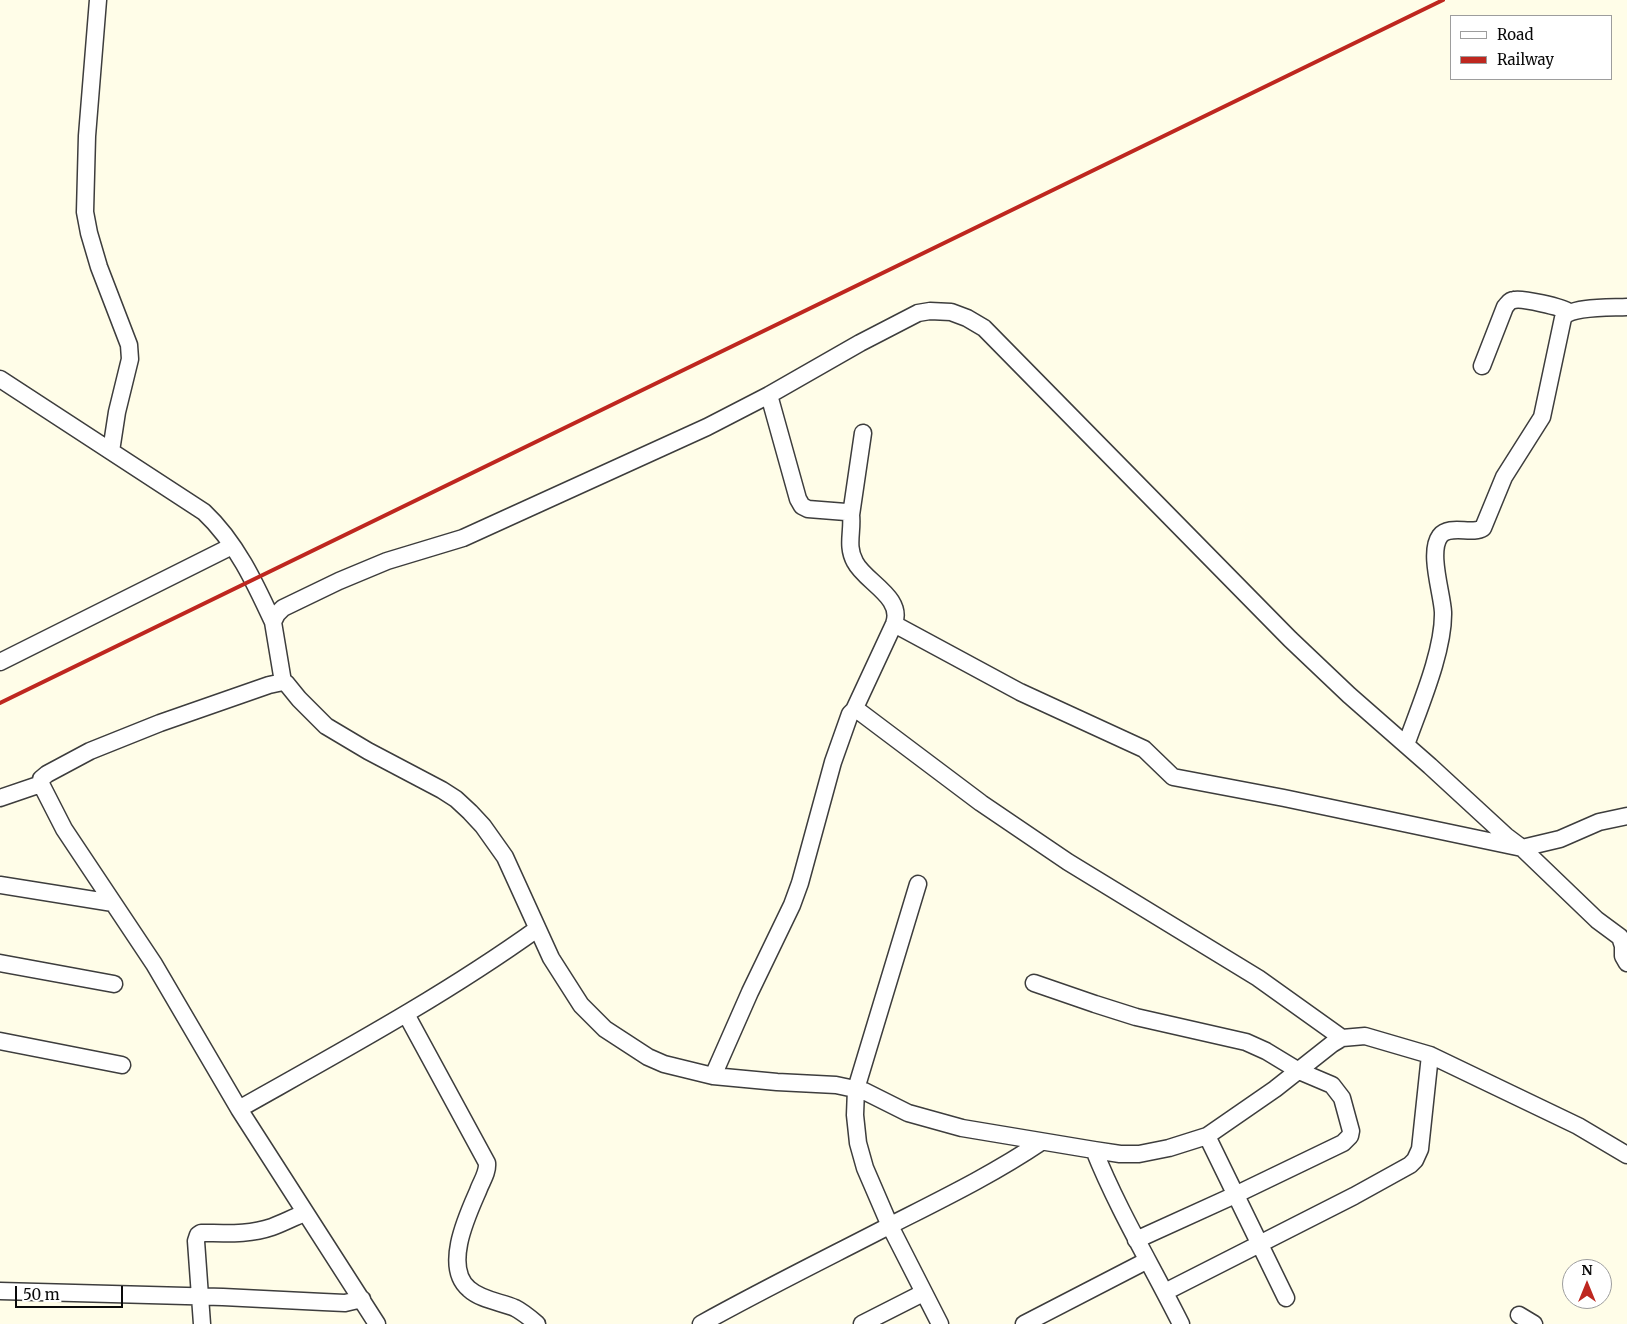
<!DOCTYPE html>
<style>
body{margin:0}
#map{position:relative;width:1627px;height:1324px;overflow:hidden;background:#fffde8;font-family:Merriweather,serif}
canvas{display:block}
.legend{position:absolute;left:1450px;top:15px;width:162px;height:65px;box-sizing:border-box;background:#fff;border:1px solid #9d9d9d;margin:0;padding:6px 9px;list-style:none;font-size:15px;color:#0a0a0a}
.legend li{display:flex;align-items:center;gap:10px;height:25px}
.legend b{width:25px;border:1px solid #9d9d9d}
.north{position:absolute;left:1562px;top:1259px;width:50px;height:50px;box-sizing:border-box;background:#fff;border:1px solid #9d9d9d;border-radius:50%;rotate:0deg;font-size:14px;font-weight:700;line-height:20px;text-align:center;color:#0a0a0a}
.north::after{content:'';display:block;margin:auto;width:18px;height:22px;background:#be271f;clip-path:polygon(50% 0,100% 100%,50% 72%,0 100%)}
.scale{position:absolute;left:15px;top:1286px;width:108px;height:22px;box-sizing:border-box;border:2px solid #0a0a0a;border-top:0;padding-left:6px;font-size:15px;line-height:18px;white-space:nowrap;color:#0a0a0a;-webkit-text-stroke:4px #fff;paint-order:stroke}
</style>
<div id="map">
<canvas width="1627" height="1324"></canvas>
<ul class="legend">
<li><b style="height:6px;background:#fff"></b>Road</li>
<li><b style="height:6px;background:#be271f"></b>Railway</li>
</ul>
<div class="north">N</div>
<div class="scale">50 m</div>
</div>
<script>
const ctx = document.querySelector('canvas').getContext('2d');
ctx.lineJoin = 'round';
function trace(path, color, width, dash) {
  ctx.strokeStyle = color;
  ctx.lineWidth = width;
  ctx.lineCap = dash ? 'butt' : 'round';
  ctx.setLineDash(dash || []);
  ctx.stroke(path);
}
const street = new Path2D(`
 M98 0 87 136 85 212 89 233 99 267 129 345 130 359 117 412 111 451
 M1482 366 1505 307C1508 304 1509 300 1514 300 1522 298 1562 307 1569 312
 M0 379 204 512C236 542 255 583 273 622
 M769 395 798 499 802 506 808 509 846 512 851 515C853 531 846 546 855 562 865 582 904 597 894 624L854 710
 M851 515 863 433
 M894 624 1020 692 1144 749 1173 777 1284 798 1522 848 1560 839 1599 822 1627 816
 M0 662 232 546
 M283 682 273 622 277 614 283 608 339 581 387 561 463 538 707 427 769 395 860 343 918 313 930 311 951 312 967 318 984 328 1290 639 1349 695 1430 766 1506 836 1522 848 1597 920 1620 937 1623 946V956L1627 963
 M1406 745C1419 708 1444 651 1443 612 1442 593 1428 552 1440 536 1449 524 1472 535 1483 528L1504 477 1542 417 1563 318C1571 306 1612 308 1627 307
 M0 798 41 784
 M918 884 856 1089 855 1115 858 1143 865 1168 890 1226 940 1324
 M0 885 113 903
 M0 963 114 984
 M1034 983 1095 1004 1136 1017 1246 1042 1266 1051 1299 1071 1332 1085 1342 1098 1351 1131 1350 1136 1343 1143 1235 1195 1136 1240
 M406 1014 487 1163C488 1173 481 1182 478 1191 467 1216 443 1267 469 1289 481 1300 501 1302 515 1308 523 1312 530 1318 537 1324
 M0 1041 122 1065
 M713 1076 750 992 792 905 800 883 833 762 850 714 854 710 860 712 981 803 1068 862 1258 978 1342 1038
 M239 1109C340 1052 442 997 537 929
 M1207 1136 1286 1298
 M1094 1150C1118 1210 1152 1266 1181 1324
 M0 1291 223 1297 323 1302 345 1303 362 1299
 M1165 1292 1354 1196 1410 1165 1415 1160 1420 1149 1430 1055
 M1519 1315 1534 1324
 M202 1324 196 1241 198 1235 201 1233C225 1233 249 1235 272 1227 283 1223 294 1217 305 1213
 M377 1324 239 1109 154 964 64 829 41 784V779L47 774 90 751 160 723 269 685 283 682 286 683 299 699 326 726 368 751 442 790 456 799 470 812 483 826 505 857 551 958 581 1005 605 1029 648 1057 664 1064 713 1076 777 1082 836 1085 864 1091 908 1113 962 1128 1094 1150 1120 1154H1139L1169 1148 1207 1136 1275 1089 1332 1044 1342 1038 1365 1036 1430 1055 1578 1126 1627 1155
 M701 1324C762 1290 825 1259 887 1227 940 1200 992 1175 1041 1142
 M862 1324 923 1293
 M1024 1324 1146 1261`);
trace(street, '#3d3d3d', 19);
trace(street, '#fff', 16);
trace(new Path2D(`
 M0 703 1443 0`), '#be271f', 4);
</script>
